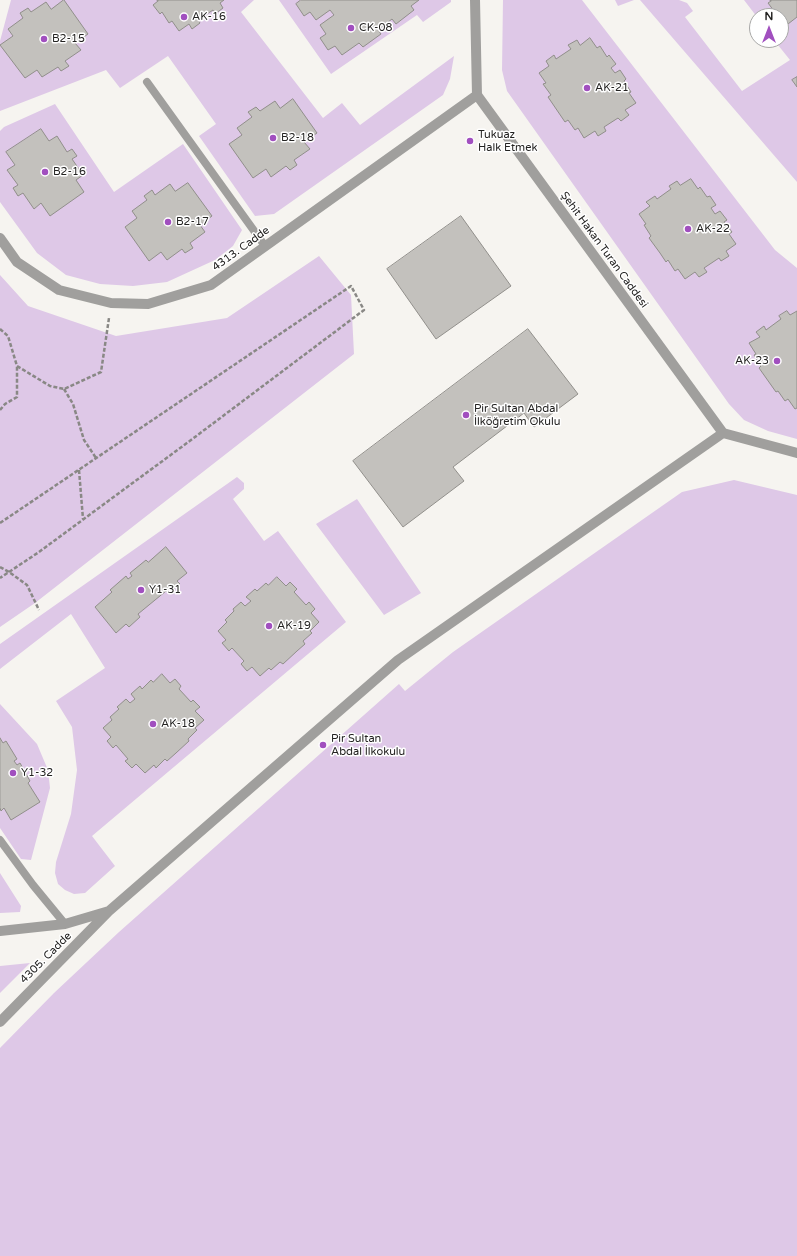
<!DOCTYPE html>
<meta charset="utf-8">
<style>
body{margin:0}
#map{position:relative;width:797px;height:1256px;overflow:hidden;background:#f6f4f0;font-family:"Varela Round",sans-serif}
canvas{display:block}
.north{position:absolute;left:749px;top:8px;width:40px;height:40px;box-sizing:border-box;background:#fff;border:1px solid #a7a7a6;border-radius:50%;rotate:0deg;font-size:11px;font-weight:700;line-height:16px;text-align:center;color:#232221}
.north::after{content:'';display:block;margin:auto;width:14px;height:18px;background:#a14fbf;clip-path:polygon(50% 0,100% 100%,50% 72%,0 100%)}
</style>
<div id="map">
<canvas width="797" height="1256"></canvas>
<div class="north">N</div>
</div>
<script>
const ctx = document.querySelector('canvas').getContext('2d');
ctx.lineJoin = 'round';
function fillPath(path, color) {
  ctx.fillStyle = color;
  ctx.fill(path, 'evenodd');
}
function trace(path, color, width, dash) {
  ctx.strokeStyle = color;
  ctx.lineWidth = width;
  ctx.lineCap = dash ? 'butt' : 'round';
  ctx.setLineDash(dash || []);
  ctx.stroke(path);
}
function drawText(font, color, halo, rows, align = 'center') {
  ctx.font = font + ' "Varela Round",sans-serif';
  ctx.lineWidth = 3;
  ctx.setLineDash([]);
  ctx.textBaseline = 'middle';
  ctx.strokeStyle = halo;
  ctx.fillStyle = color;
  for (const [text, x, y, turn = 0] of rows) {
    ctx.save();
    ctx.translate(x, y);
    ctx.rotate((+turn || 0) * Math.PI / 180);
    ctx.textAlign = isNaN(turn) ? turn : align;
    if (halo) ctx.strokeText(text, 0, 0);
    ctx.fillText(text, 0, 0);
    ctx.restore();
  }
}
fillPath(new Path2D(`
 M11 0H254L241 12 323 118 342 103 360 125 454 56 450 79 443 95 274 214 255 216 199 136 216 124 168 56 120 88 106 70 0 111V41Z
 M279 0H451V2L423 22 417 15 331 74Z
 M503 0H582L775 250 797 268V439L768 431 744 420 729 404 507 91 502 70Z
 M615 0H634L618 6Z
 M640 0H679L687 3 693 11 685 17 742 91 790 60 774 40H781V16L757 17 744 0H797V182Z
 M55 104 114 192 183 144 242 230 233 246 215 260 167 282 133 286 100 284 66 275 37 253 0 202V131L4 127Z
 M319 256 351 295 354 354 35 603 0 627V275L28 306 116 336 227 318Z
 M237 477 244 483V489L233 499 264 541 278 531 346 622 92 836 115 866 85 893 74 894 65 890 58 884 55 873 56 862 71 814 77 770 72 727 56 701 105 668 71 614 0 669V644Z
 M734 480 797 495V1256H0V1048L54 993 119 932 399 684 405 691 453 652 682 492Z
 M357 499 421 593 384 615 316 524Z
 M0 704 37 744 48 770 50 788 31 860 21 859 0 828Z
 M0 873 21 906 20 912 0 913Z
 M30 963 0 993V966Z`), '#dec8e7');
const building = new Path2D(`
 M64 0 88 34 75 43 81 50 65 61 69 66 61 71 58 67 42 77 37 70 25 78 0 45 13 36 8 29 23 18 20 13 28 8 31 12 46 2 51 9Z
 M157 0H224L220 3 223 8 215 14 213 10 198 20 200 23 192 29 189 24 179 31 172 21 169 23 162 12 160 14 153 5 158 1Z
 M301 0H419L411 6 414 10 396 24 392 19 378 30 381 34 363 47 359 43 342 55 335 46 328 50 320 38 326 34 320 25 334 15 330 10 316 20 310 12 304 16 296 4Z
 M770 0H797V17L788 24 780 13 777 15 768 3 771 1Z
 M590 38 597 48 600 46 607 57 609 55 616 64 611 68 615 73 620 70 626 79 624 81 631 92 629 93 636 103 625 110 629 115 621 121 618 118 604 127 606 131 598 136 595 131 584 138 578 128 575 130 568 120 565 122 548 97 551 95 543 84 546 83 539 73 549 66 546 61 554 55 556 59 571 49 568 45 577 40 580 45Z
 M797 77V87L792 80Z
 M293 99 317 133 304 142 310 149 294 160 297 165 290 170 286 166 271 177 266 169 253 178 229 144 242 135 237 128 252 117 248 112 256 107 260 111 275 101 280 108Z
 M41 129 49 141 57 136 67 152 72 149 77 156 72 159 83 175 76 180 84 192 50 216 41 203 34 209 23 193 18 196 13 188 18 185 7 170 15 165 6 152Z
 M691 179 698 189 700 187 707 197 710 196 716 205 711 208 715 214 720 211 727 220 724 222 732 232 729 234 736 244 726 251 729 256 721 261 719 258 704 268 707 272 699 277 695 272 685 279 678 269 675 271 668 260 666 262 660 253 649 238 651 236 644 225 646 224 639 214 650 206 646 202 655 196 657 199 671 189 669 186 677 181 680 185Z
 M188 183 212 216 200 225 205 232 190 243 193 248 185 253 182 249 167 260 161 252 149 261 125 227 137 218 132 211 147 200 144 196 152 190 155 195 170 184 175 191Z
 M461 216 511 286 436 339 387 269Z
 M787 311 790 315 797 311V408L795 409 788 399 785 401 778 391 776 392 759 368 761 366 754 355 756 354 749 343 760 337 756 332 764 326 766 330 781 319 779 316Z
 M528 329 578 394 534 427 524 413 453 467 464 481 403 527 353 461Z
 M166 547 187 573 177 581 180 584 168 593 166 591 138 614 140 617 129 627 126 624 116 633 95 607 112 592 110 590 126 576 128 579 132 576 130 573 146 560 148 562Z
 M277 577 286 586 290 582 297 589 294 592 306 605 309 602 315 609 311 613 319 622 310 631 312 633 303 641 305 644 297 651 283 664 280 662 271 670 269 668 260 676 252 667 247 671 241 664 244 661 232 648 229 651 222 643 226 640 218 631 227 622 225 620 234 611 233 609 241 602 245 606 251 601 246 597 255 589 257 591 266 583 268 585Z
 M162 674 170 683 175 679 181 686 179 689 191 702 193 700 200 707 195 711 204 720 195 728 197 730 188 739 189 741 176 753 167 761 165 759 156 768 154 765 145 773 136 764 132 768 125 761 128 759 116 745 113 748 107 741 111 737 103 728 112 720 110 717 119 709 117 707 126 699 130 703 135 699 131 694 140 686 142 689 151 680 153 682Z
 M0 738 3 743 6 741 17 759 14 761 17 765 20 763 30 781 28 783 40 802 11 820 4 808 1 811 0 808Z`);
fillPath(building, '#c3c1bd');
trace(building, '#918f8b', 1);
trace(new Path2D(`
 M0 329 8 336 17 366 50 386 64 389 101 372 109 318
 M64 389 73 404 84 440 96 458
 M0 410 5 404 17 397V366
 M79 470 83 519
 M0 523 351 286 364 310 191 440 39 552 0 578
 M0 567 9 572 27 585 39 610`), '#898885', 2.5, [4, 2]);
trace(new Path2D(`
 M147 82 265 246
 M0 840 33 885 65 924`), '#a09f9d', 8);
trace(new Path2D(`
 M475 0 477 95 723 433 797 453
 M0 238 17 262 59 290 111 303 148 304 211 285 477 95
 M0 931 65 924 109 911 398 660 723 433
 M0 1022 108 912`), '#a09f9d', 10);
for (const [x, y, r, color] of [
 [184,17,4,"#a14fbf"],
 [351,28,4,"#a14fbf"],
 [44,39,4,"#a14fbf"],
 [587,88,4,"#a14fbf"],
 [273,138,4,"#a14fbf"],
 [470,141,4,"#a14fbf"],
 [45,172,4,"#a14fbf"],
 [168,222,4,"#a14fbf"],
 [688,229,4,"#a14fbf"],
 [777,361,4,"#a14fbf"],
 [466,415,4,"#a14fbf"],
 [141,590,4,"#a14fbf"],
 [269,626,4,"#a14fbf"],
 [153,724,4,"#a14fbf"],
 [323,745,4,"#a14fbf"],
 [13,773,4,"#a14fbf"]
]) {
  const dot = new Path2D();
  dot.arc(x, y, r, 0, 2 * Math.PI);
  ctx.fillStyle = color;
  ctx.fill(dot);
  trace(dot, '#fff', 1.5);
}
drawText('11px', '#232221', '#fff', [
 ["AK-16",192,17],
 ["CK-08",359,28],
 ["B2-15",52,39],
 ["AK-21",595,88],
 ["Tukuaz",478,135],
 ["Halk Etmek",478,148],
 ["B2-18",281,138],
 ["B2-16",53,172],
 ["B2-17",176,222],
 ["AK-22",696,229],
 ["AK-23",769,361,"right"],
 ["Pir Sultan Abdal",474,409],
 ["İlköğretim Okulu",474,422],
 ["Y1-31",149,590],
 ["AK-19",277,626],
 ["AK-18",161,724],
 ["Pir Sultan",331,739],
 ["Abdal İlkokulu",331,752],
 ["Y1-32",21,773]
], 'left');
drawText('11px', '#232221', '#fff', [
 ["4313. Cadde",241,249,-36],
 ["Şehit Hakan Turan Caddesi",604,250,54],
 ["4305. Cadde",46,958,-45]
]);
</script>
